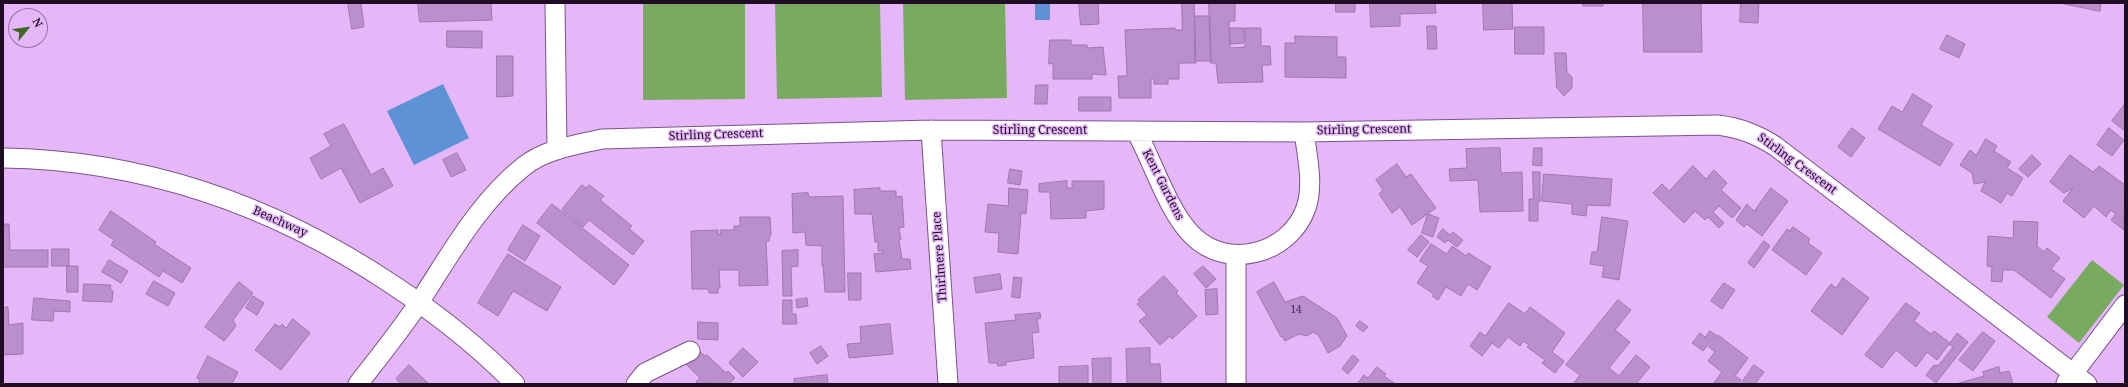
<!DOCTYPE html>
<style>
body{margin:0}
#map{position:relative;width:2128px;height:387px;overflow:hidden;background:#e5b7f8;font-family:"Noto Serif",serif}
canvas{display:block}
.frame{position:absolute;inset:0;border:4px solid #1e0d24;pointer-events:none}
.north{position:absolute;left:8px;top:8px;width:40px;height:40px;box-sizing:border-box;background:#e5b7f8;border:1px solid #9573a3;border-radius:50%;rotate:61deg;font-size:11px;font-weight:700;line-height:16px;text-align:center;color:#1e0d24}
.north::after{content:'';display:block;margin:auto;width:14px;height:18px;background:#3d6825;clip-path:polygon(50% 0,100% 100%,50% 72%,0 100%)}
</style>
<div id="map">
<canvas width="2128" height="387"></canvas>
<div class="frame"></div>
<div class="north">N</div>
</div>
<script>
const ctx = document.querySelector('canvas').getContext('2d');
ctx.lineJoin = 'round';
function fillPath(path, color) {
  ctx.fillStyle = color;
  ctx.fill(path, 'evenodd');
}
function trace(path, color, width, dash) {
  ctx.strokeStyle = color;
  ctx.lineWidth = width;
  ctx.lineCap = dash ? 'butt' : 'round';
  ctx.setLineDash(dash || []);
  ctx.stroke(path);
}
function drawText(font, color, halo, rows, align = 'center') {
  ctx.font = font + ' "Noto Serif",serif';
  ctx.lineWidth = 3;
  ctx.setLineDash([]);
  ctx.textBaseline = 'middle';
  ctx.strokeStyle = halo;
  ctx.fillStyle = color;
  for (const [text, x, y, turn = 0] of rows) {
    ctx.save();
    ctx.translate(x, y);
    ctx.rotate((+turn || 0) * Math.PI / 180);
    ctx.textAlign = isNaN(turn) ? turn : align;
    if (halo) ctx.strokeText(text, 0, 0);
    ctx.fillText(text, 0, 0);
    ctx.restore();
  }
}
fillPath(new Path2D(`
 M643 3H745V99L643 100Z
 M775 3H880L882 97 777 99Z
 M903 3H1005L1007 98 905 100Z
 M2092 260 2124 285 2079 343 2047 317Z`), '#78aa5f');
fillPath(new Path2D(`
 M1035 3H1050V20H1035Z
 M443 84 469 138 414 165 387 111Z`), '#5e92d7');
const building = new Path2D(`
 M348 3H361L364 27 352 29Z
 M418 3H491L492 20 420 22Z
 M1079 3H1098L1099 24 1081 25Z
 M1182 3H1194L1196 63H1179V79H1168V84H1154V79H1151V98H1119L1118 76H1127L1125 30 1175 28V30H1182Z
 M1209 3H1235V21H1229L1230 48 1245 47V28H1261V46H1270L1271 65H1262L1263 82 1218 83 1216 63H1211Z
 M1336 3H1355V12H1336Z
 M1370 3H1435L1436 13 1400 14V26L1371 27Z
 M1483 3H1512L1513 29 1484 30Z
 M1583 3H1603V6H1583Z
 M1643 3H1701L1702 52H1644Z
 M1741 3H1759L1758 23 1740 22Z
 M2060 3H2101L2100 11Z
 M1195 16H1210L1211 61H1195Z
 M1427 26H1436L1437 49H1428Z
 M1515 27H1544V54H1515Z
 M1230 28H1244V43L1231 44Z
 M447 31H482V48L447 47Z
 M1947 35 1965 44 1959 58 1940 49Z
 M1295 36 1337 37V57H1346V78L1285 77V43H1295Z
 M1050 40H1071V45H1087V48L1103 47 1106 75 1092 74V79H1053V63L1049 64Z
 M1555 53H1566L1567 72 1572 77V88L1564 96 1557 88Z
 M497 56H513V96L497 97Z
 M1036 85H1048L1047 104H1035Z
 M1913 94 1932 106 1921 125 1953 144 1940 166 1878 129 1892 106 1902 112Z
 M1079 97H1111V111H1079Z
 M2125 104V131L2112 121Z
 M344 124 371 175 383 168 393 186 360 203 341 168 321 179 310 158 331 146 324 134Z
 M1852 128 1865 138 1851 157 1838 147Z
 M2109 128 2124 140 2112 156 2097 145Z
 M1986 139 1997 146 1994 151 2011 162 2007 168 2023 178 2012 196 2007 193 2001 203 1981 191 1985 182 1974 184 1972 173 1960 165 1970 150 1976 155Z
 M1500 148 1501 173 1522 172 1523 211 1480 212 1478 180 1450 181 1449 169 1467 168 1466 149Z
 M1534 148H1542V166L1533 165Z
 M457 153 466 170 451 177 443 160Z
 M2032 155 2041 164 2028 177 2019 169Z
 M2070 155 2093 172 2099 166 2125 185 2124 230 2111 220 2116 214 2111 210 2106 217 2094 206 2084 218 2063 201 2073 188 2064 193 2050 182Z
 M1397 164 1406 177 1411 174 1436 208 1412 225 1400 207 1392 213 1379 194 1383 190 1376 180Z
 M1693 166 1706 179 1714 170 1727 183 1721 190 1741 208 1732 218 1719 206 1713 212 1724 223 1719 228 1708 217 1705 220 1695 211 1684 223 1653 193 1662 184 1669 191Z
 M1010 169 1022 171 1020 185 1008 183Z
 M1533 172H1540V202L1538 201V221H1529V199H1533Z
 M1544 174 1612 179 1610 206 1587 205 1586 216 1572 214V204L1542 201Z
 M1067 181V188H1072V181H1104V209L1086 211V218L1051 219 1050 192H1039V184Z
 M582 185 586 188 589 185 604 196 600 200 632 226 629 229 644 241 633 255 589 220 583 227 562 210Z
 M880 188V191H896V197L902 196 904 227 899 228 901 239 899 240 902 259H910L911 269 876 272 874 254 883 253V251H878V242H875L872 214H855L854 190Z
 M1009 188 1028 190 1026 214 1021 213 1018 254 998 252 999 233 985 232 988 204 1008 206Z
 M1771 188 1788 201 1762 236 1747 224 1744 227 1736 220 1747 204 1754 211Z
 M808 193 809 197 843 196 845 292H825L823 265 822 266V246L806 245 805 232 793 233 792 194Z
 M552 204 629 265 614 285 537 223Z
 M111 211 156 242 154 244 191 268 182 283 163 271 159 277 111 245 114 240 99 230Z
 M1428 214 1439 218 1433 237 1422 233Z
 M740 217H770L771 233 769 241H766L768 285 739 286V270H719L720 288H718V293H709L708 289H692L691 231 718 230V234H721L720 230H734V226H740Z
 M1602 217 1628 221 1619 280 1602 277 1604 266 1590 264 1592 252H1597Z
 M2014 221 2038 222 2037 246 2044 252 2047 248 2060 258 2051 269 2065 279 2051 298 2014 270H2003L2002 282 1991 281 1992 267 1987 266 1988 236 2013 238Z
 M3 224H9L10 250H48V267H3Z
 M523 225 540 236 525 261 508 250Z
 M1793 227 1810 239 1808 243 1822 253 1806 275 1772 250 1787 229 1790 231Z
 M1443 229 1450 235 1453 232 1463 240 1457 247 1448 240 1445 243 1437 237Z
 M1421 235 1429 242 1417 257 1408 250Z
 M1764 241 1770 246 1754 268 1748 263Z
 M1431 244 1447 254 1452 246 1466 256 1468 253 1491 267 1477 290 1468 284 1461 296 1446 287 1438 300 1432 296 1434 294 1417 283 1428 266 1420 261Z
 M52 249H69V266H52Z
 M798 250V266L791 267 792 296H783L782 251Z
 M508 254 561 287 547 311 513 291 498 316 478 303Z
 M109 260 128 271 121 283 102 272Z
 M67 266H78V292H67Z
 M1203 266 1216 279 1206 288 1194 274Z
 M848 273H861V300H849Z
 M1000 274 1002 289 976 293 974 278Z
 M1164 276 1178 291 1176 293 1197 316 1172 339 1170 336 1160 345 1139 321 1147 315 1137 304 1140 302 1138 300Z
 M1014 277 1022 278 1020 298 1012 297Z
 M1843 278 1869 298 1842 335 1811 311 1831 284 1836 288Z
 M154 281 175 293 168 306 146 294Z
 M239 282 253 293 233 320 236 326 224 341 205 327Z
 M1274 282 1285 302 1303 296 1337 318 1347 336 1340 346 1328 353 1319 336 1313 332 1307 336 1299 334 1285 341 1282 336 1281 337 1257 292Z
 M1724 283 1735 290 1722 309 1711 301Z
 M84 284 111 285 110 289 113 291 112 302 83 301Z
 M1217 289 1218 314 1206 315 1205 290Z
 M253 296 264 303 257 315 246 308Z
 M34 298 70 301V312L54 311 53 321 32 320Z
 M807 298 808 306 797 308 796 300Z
 M783 300H792V314H796L797 324H783Z
 M1618 300 1631 310 1615 330 1630 342 1609 368 1619 376 1636 355 1650 367 1636 384H1573L1580 375 1566 365Z
 M1509 303 1525 314 1530 307 1565 333 1552 352 1564 361 1555 373 1542 363 1545 360 1527 347 1529 345 1523 341 1520 346 1508 337 1499 348 1492 343 1482 356 1470 346 1480 332 1485 336Z
 M1906 303 1920 313 1914 321 1931 334 1934 331 1950 343 1957 333 1968 342 1936 383 1926 375 1933 366 1939 365 1953 347 1949 344 1937 360 1927 352 1916 367 1896 350 1882 368 1865 355Z
 M3 307H8L9 325 23 323V354L3 355Z
 M1040 313 1041 318 1037 319 1039 332 1032 333 1034 358 1006 362V365L998 366 997 363H989L985 323 1016 320 1015 315Z
 M293 319 310 333 281 370 255 350 275 324 280 327 282 324 286 328Z
 M1360 321 1368 327 1363 332 1356 326Z
 M698 322 718 323V340L698 339Z
 M890 324 893 354 849 358 847 344 861 343 860 327Z
 M1710 331 1716 335 1703 351 1692 343 1700 333 1705 337Z
 M1983 332 1995 341 1973 371 1959 360Z
 M1718 335 1748 358 1735 376 1741 380 1738 384 1714 383 1722 372 1708 361 1715 352 1709 347Z
 M821 346 828 356 817 364 810 353Z
 M743 348 758 362 743 377 729 363Z
 M1150 348V364H1160L1161 384H1127L1126 349Z
 M698 350 705 356 707 355 726 373 728 371 735 378 729 384H711L709 382 707 384H698L696 382 700 378 685 363Z
 M1353 355 1359 360 1348 374 1342 369Z
 M208 356 238 372 232 384H198L200 380 197 378Z
 M1111 358V384H1093L1092 359Z
 M409 365 429 384H401L396 379Z
 M1754 365 1764 372 1755 384H1741Z
 M1088 366V384H1059V367Z
 M1377 367 1386 374 1384 376 1394 383 1393 384H1357L1364 375 1368 378Z
 M1999 367 2000 373 2009 371 2013 384H1956L1984 376 1983 372Z
 M827 375 828 384H794V379Z`);
fillPath(building, '#bb8fcd');
trace(building, '#a075b1', 1);
const minor = new Path2D(`
 M555 3 557 150
 M931 130 948 384
 M1136 131C1153 162 1168 211 1192 235 1227 271 1290 254 1306 208 1314 185 1307 155 1304 132
 M3 158C146 160 275 206 393 285 437 314 478 346 515 384
 M1236 256V384
 M2066 383 2125 305
 M358 384C379 357 401 330 420 301 450 255 479 202 523 167 545 149 576 145 602 139L931 130 1304 132 1718 125C1740 128 1756 134 1775 146L2087 384
 M636 384 645 373 690 351`);
trace(minor, '#7b528c', 21);
trace(minor, '#fff', 19);
drawText('10px', '#452e4e', null, [
 ["14",1296,310]
]);
drawText('12px', '#1e0d24', '#e5b7f8', [
 ["Stirling Crescent",1364,130,-1],
 ["Stirling Crescent",1040,131],
 ["Stirling Crescent",716,135,-2],
 ["Stirling Crescent",1797,164,36],
 ["Kent Gardens",1163,185,63],
 ["Beachway",280,222,24],
 ["Thirlmere Place",940,257,-94]
]);
</script>
